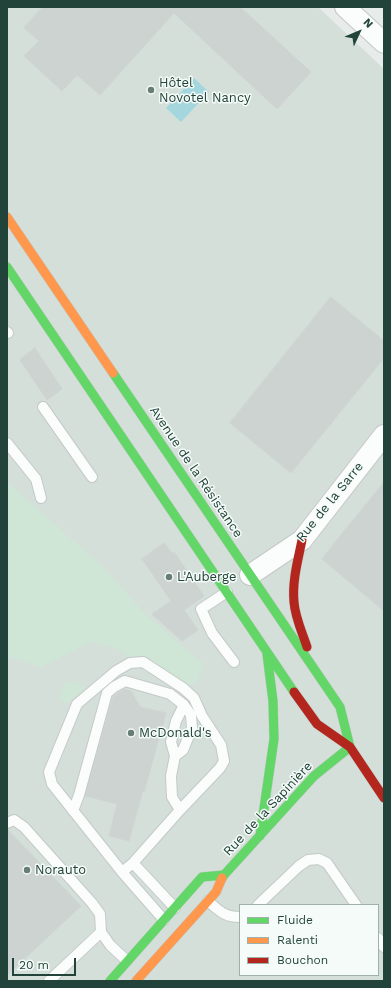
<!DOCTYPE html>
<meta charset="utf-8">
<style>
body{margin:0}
#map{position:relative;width:391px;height:988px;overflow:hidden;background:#e7ecea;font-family:"Work Sans",sans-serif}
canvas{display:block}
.frame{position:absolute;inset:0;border:8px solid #214339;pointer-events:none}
.legend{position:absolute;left:239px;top:904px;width:140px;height:72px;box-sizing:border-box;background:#f5fbf8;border:1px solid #a0b1ac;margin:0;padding:5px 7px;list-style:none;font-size:12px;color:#214339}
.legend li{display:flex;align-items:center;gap:8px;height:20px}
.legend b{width:20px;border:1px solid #a0b1ac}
.north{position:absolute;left:339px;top:12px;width:40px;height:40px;-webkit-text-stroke:3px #f5fbf8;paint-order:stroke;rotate:46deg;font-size:11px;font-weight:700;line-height:16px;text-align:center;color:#214339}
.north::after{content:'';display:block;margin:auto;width:14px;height:18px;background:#214339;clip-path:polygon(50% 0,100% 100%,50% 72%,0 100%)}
.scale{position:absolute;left:12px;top:958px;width:64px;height:18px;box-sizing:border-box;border:2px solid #214339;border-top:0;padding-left:5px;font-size:12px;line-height:14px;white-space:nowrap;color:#214339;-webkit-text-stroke:3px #f5fbf8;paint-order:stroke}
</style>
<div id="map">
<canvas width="391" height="988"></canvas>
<div class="frame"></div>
<ul class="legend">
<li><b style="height:5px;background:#63d668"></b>Fluide</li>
<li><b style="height:5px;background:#ff974d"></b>Ralenti</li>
<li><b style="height:5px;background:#b3261e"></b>Bouchon</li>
</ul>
<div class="north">N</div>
<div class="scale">20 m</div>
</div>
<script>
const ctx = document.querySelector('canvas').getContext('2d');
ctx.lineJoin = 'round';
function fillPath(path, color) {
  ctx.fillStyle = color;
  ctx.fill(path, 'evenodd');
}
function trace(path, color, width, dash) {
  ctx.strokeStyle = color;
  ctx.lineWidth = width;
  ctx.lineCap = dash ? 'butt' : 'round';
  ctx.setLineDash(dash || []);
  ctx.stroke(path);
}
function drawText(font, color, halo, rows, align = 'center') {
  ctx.font = font + ' "Work Sans",sans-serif';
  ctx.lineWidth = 3;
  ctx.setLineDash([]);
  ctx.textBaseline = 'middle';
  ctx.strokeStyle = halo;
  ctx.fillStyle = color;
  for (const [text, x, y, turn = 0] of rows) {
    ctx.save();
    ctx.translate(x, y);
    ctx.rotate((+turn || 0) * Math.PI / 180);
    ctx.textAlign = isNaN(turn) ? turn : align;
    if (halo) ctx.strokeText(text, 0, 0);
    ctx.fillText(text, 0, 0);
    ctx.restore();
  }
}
fillPath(new Path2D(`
 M7 7H318L384 69V981H7ZM240 905H378V975H240Z`), '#d4dfda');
fillPath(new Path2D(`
 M7 482 102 566 147 616 203 664 197 682 175 689 116 648 91 642 41 667 7 656Z
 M69 681 86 687 68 703 59 700 64 684Z`), '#cfe6d6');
fillPath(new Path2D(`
 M194 78 209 92 181 122 166 108Z`), '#a4d7dd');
const building = new Path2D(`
 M43 7H240L311 72 277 109 174 13 100 95 77 75 62 91 24 56 39 41 24 28Z
 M331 297 384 341V358L291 473 230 423Z
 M35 348 62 389 47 400 20 360Z
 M384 482V611L322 559Z
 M164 543 172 553 174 552 204 596 184 610 198 630 182 641 152 614 171 601 142 559Z
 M124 689 131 691 140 707 166 713 144 792 143 790 129 841 109 836 117 804 85 796 113 697Z
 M7 829 81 906 7 975Z`);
fillPath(building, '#cdd3d1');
trace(building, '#cfd5d3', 1);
const lane = new Path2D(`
 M7 332 8 333
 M43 407 92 477
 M7 443 36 479 41 498
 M227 592 201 609 212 633 234 662
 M180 810 172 797 171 776 175 756 171 742 176 721 184 705
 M73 811 79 795 107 693 114 687 125 681 170 694 184 705 191 715 192 728 183 750 175 756
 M7 823 14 820 24 827 92 903 100 914 101 932 110 945 127 961
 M133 863 175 908
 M122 872 133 863 180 810 220 768 224 761 221 745 202 716 194 698 183 688 143 662 130 663 116 671 77 704 49 772 52 784 122 872 164 920
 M208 901C219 911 225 917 240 917
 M258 905 299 866 308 860 319 859 327 863 356 905
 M378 938 384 947
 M49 981 101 932`);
const street = new Path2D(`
 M345 7 384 43
 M250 575 302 540 384 435`);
const fast = new Path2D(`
 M7 267 294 692
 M113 373 340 707 350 747
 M260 836 274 739 273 701 267 654
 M222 878 224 875 314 776 350 747
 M110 981 202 877 224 875`);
const slow = new Path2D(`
 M7 217 113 373
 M136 981 216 892 222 878`);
const jam = new Path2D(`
 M302 540C298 560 292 581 294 602 295 617 302 632 307 647
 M294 692 317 724 350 747 384 798`);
trace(lane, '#c4c9c7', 12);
trace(street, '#c4c9c7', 22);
trace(fast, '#c2cac7', 10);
trace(slow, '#c2cac7', 10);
trace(jam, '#c2cac7', 10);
trace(lane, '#fbfcfc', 10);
trace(street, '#fbfcfc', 20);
trace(fast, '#63d668', 9);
trace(slow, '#ff974d', 9);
trace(jam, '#b3261e', 9);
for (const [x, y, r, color] of [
 [151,90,4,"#667e77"],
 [169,577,4,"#667e77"],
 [131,733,4,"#667e77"],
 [27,870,4,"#667e77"]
]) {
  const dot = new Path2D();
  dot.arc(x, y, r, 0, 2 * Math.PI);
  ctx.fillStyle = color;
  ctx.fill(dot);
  trace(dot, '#f5fbf8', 1.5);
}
drawText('13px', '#214339', '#f5fbf8', [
 ["Hôtel",159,83],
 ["Novotel Nancy",159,98],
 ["L'Auberge",177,577],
 ["McDonald's",139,733],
 ["Norauto",35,870]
], 'left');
drawText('13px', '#214339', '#f5fbf8', [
 ["Avenue de la Résistance",196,472,56],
 ["Rue de la Sarre",330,502,-51],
 ["Rue de la Sapinière",268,809,-47]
]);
</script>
